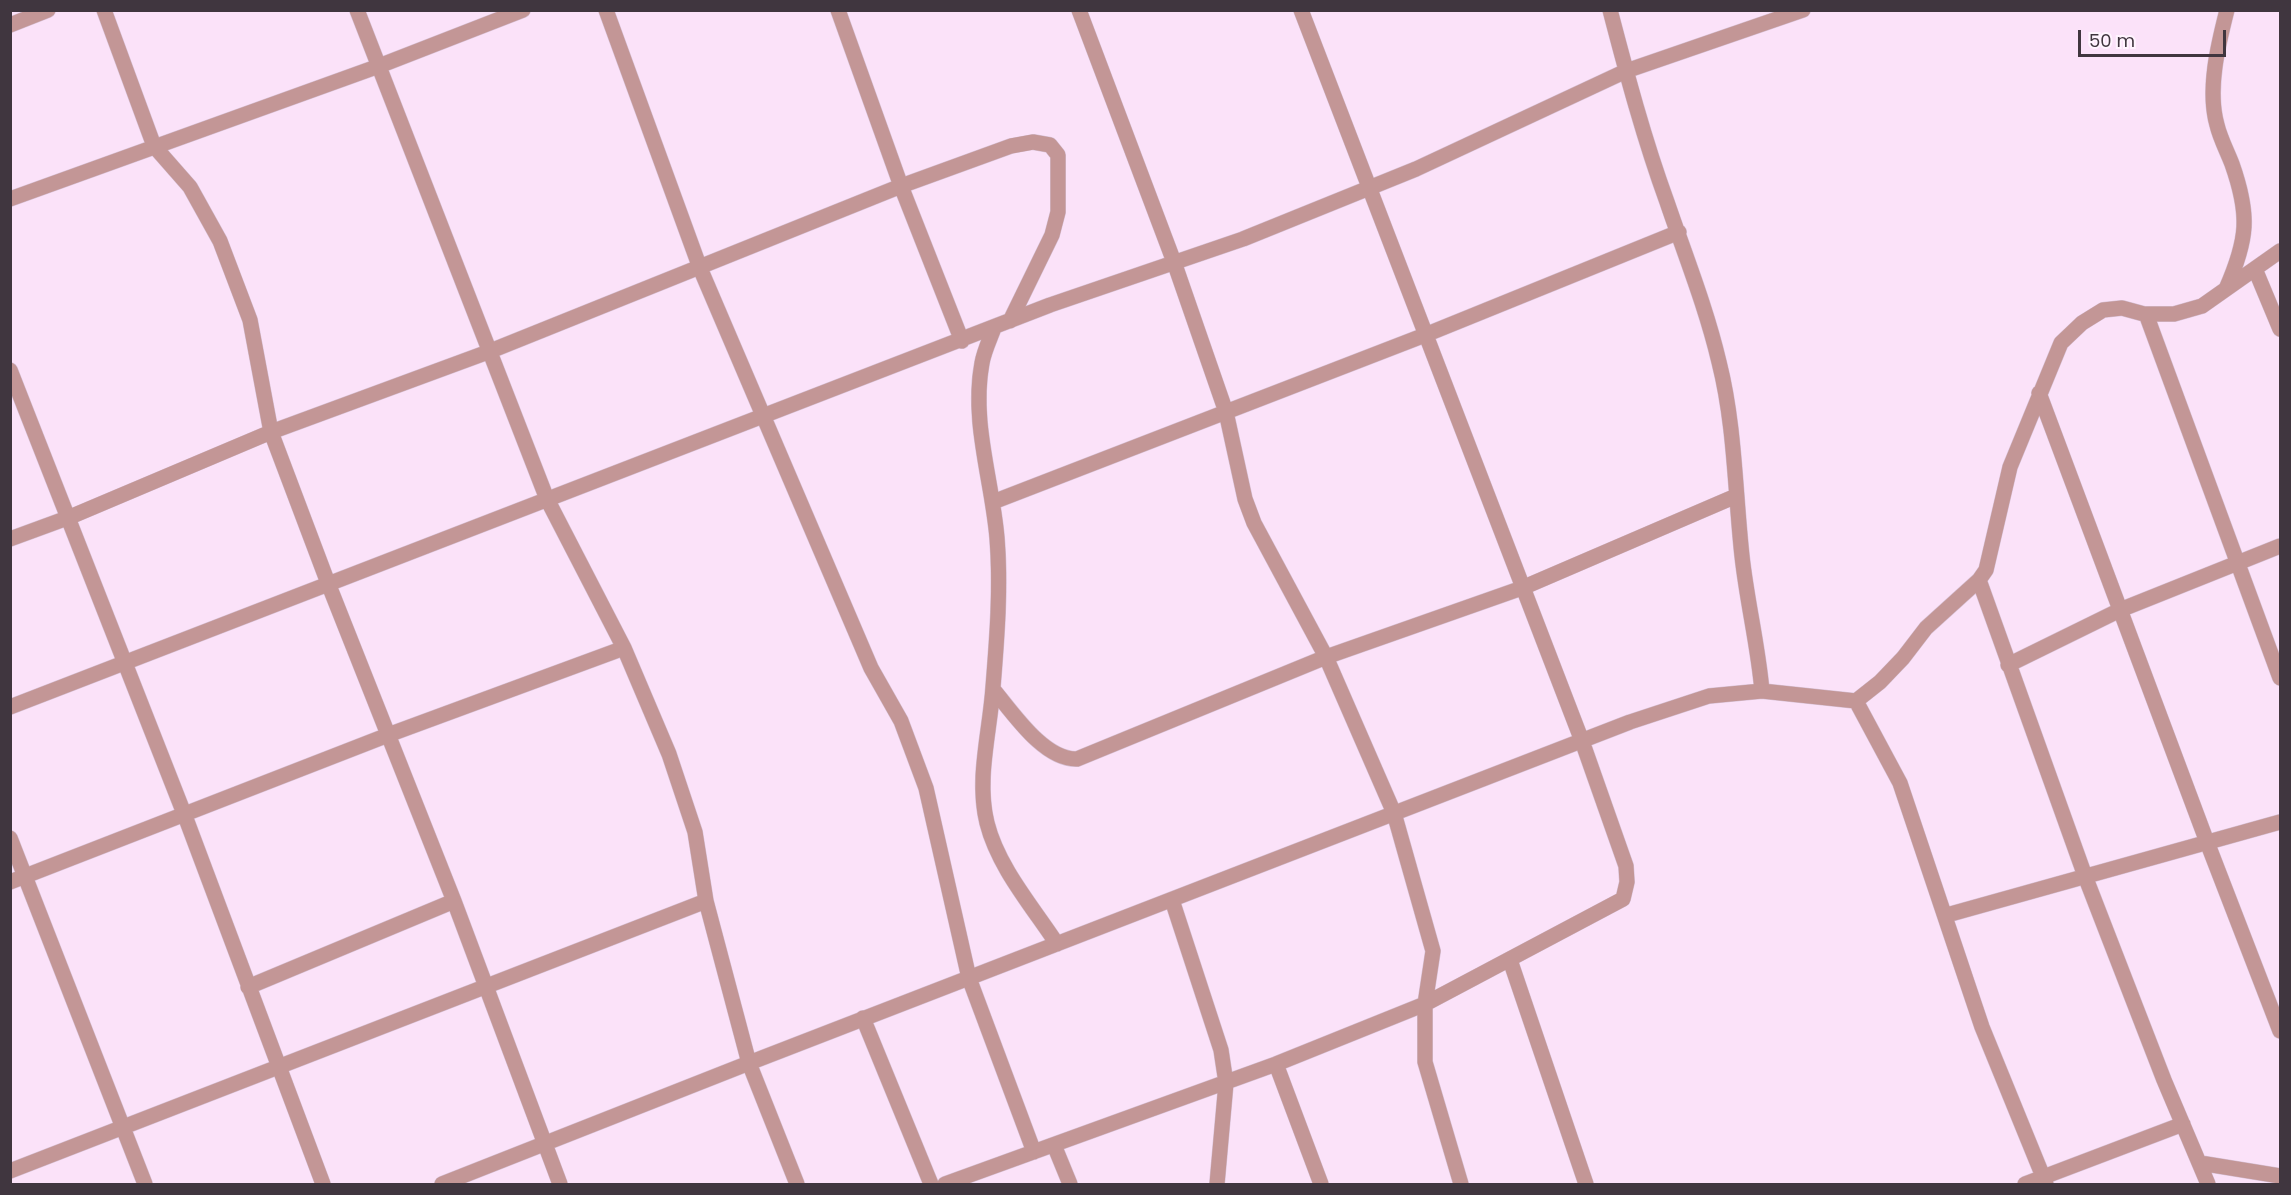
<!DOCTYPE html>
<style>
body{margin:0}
#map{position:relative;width:2291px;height:1195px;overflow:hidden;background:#fbe2f9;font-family:Poppins,sans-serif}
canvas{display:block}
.frame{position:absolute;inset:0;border:12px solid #40363f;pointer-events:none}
.scale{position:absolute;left:2078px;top:30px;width:148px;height:27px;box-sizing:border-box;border:3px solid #40363f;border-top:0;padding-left:8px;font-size:18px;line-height:21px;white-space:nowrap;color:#40363f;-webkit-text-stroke:4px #fff4fe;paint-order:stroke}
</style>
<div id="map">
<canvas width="2291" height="1195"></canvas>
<div class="frame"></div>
<div class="scale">50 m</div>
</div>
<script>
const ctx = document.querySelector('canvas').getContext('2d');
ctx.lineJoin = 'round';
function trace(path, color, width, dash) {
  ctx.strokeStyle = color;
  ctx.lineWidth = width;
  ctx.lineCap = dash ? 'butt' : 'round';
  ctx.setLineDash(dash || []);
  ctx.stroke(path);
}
const minor = new Path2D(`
 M104 10 154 146 190 187 220 241 250 320 271 432 328 583 454 901 560 1184
 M357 10 547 499 624 648 669 754 695 832 706 901 749 1063 797 1184
 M606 10 700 268 871 668 901 721 926 788 969 978 1034 1152
 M838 10 901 186 962 341
 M1079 10 1174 262 1226 412 1245 499 1254 523 1326 657 1394 813 1433 951 1425 1004V1062L1461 1184
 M1610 10C1627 75 1644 139 1667 202 1685 255 1706 307 1719 362 1735 425 1735 492 1742 556 1747 602 1758 645 1762 691
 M10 25 48 10
 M10 199 379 66 523 10
 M2255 269 2280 329
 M2226 289C2248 239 2250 215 2232 164 2227 151 2220 138 2217 125 2207 90 2218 45 2227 10
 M2146 314 2280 678
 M994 328C990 339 984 351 982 363 971 422 992 479 997 538 1001 587 997 638 993 687 990 732 976 779 987 823 998 867 1032 906 1057 944
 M10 370 185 816 323 1184
 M2039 393 2207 842 2280 1031
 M993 502 1425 335 1679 232
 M10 539 70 517 271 432 488 352 901 186 1011 146 1033 142 1050 145 1058 155V212L1052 235 1010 321
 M1979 580 2085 876 2164 1080 2208 1184
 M2008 665 2120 610 2280 546
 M993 689C1013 713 1044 760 1077 759L1326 657 1522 588 1736 496
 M1856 701 1880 682 1903 658 1926 628 1979 580 1986 570 2010 467 2061 343 2082 323 2103 310 2122 308 2144 314H2174L2202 306 2280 251
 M10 707 1050 305 1243 239 1416 169 1626 71 1803 10
 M10 838 145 1184
 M10 882 388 735 624 648
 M1172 900 1221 1050 1226 1083 1217 1184
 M1947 915 2280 822
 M1510 960 1586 1184
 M248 987 454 901
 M863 1018 931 1184
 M1276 1064 1321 1184
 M1054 1145 1070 1184
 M2200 1163 2280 1176
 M10 1171 706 901
 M442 1184 749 1063 1630 722 1709 696 1762 691 1856 701 1900 783 1982 1027 2046 1184
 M945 1184 1276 1064 1425 1004 1623 899 1627 882 1626 866 1582 741 1301 10
 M2025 1184 2183 1124`);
trace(minor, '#d6c0d4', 16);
trace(minor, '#c39696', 15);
</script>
